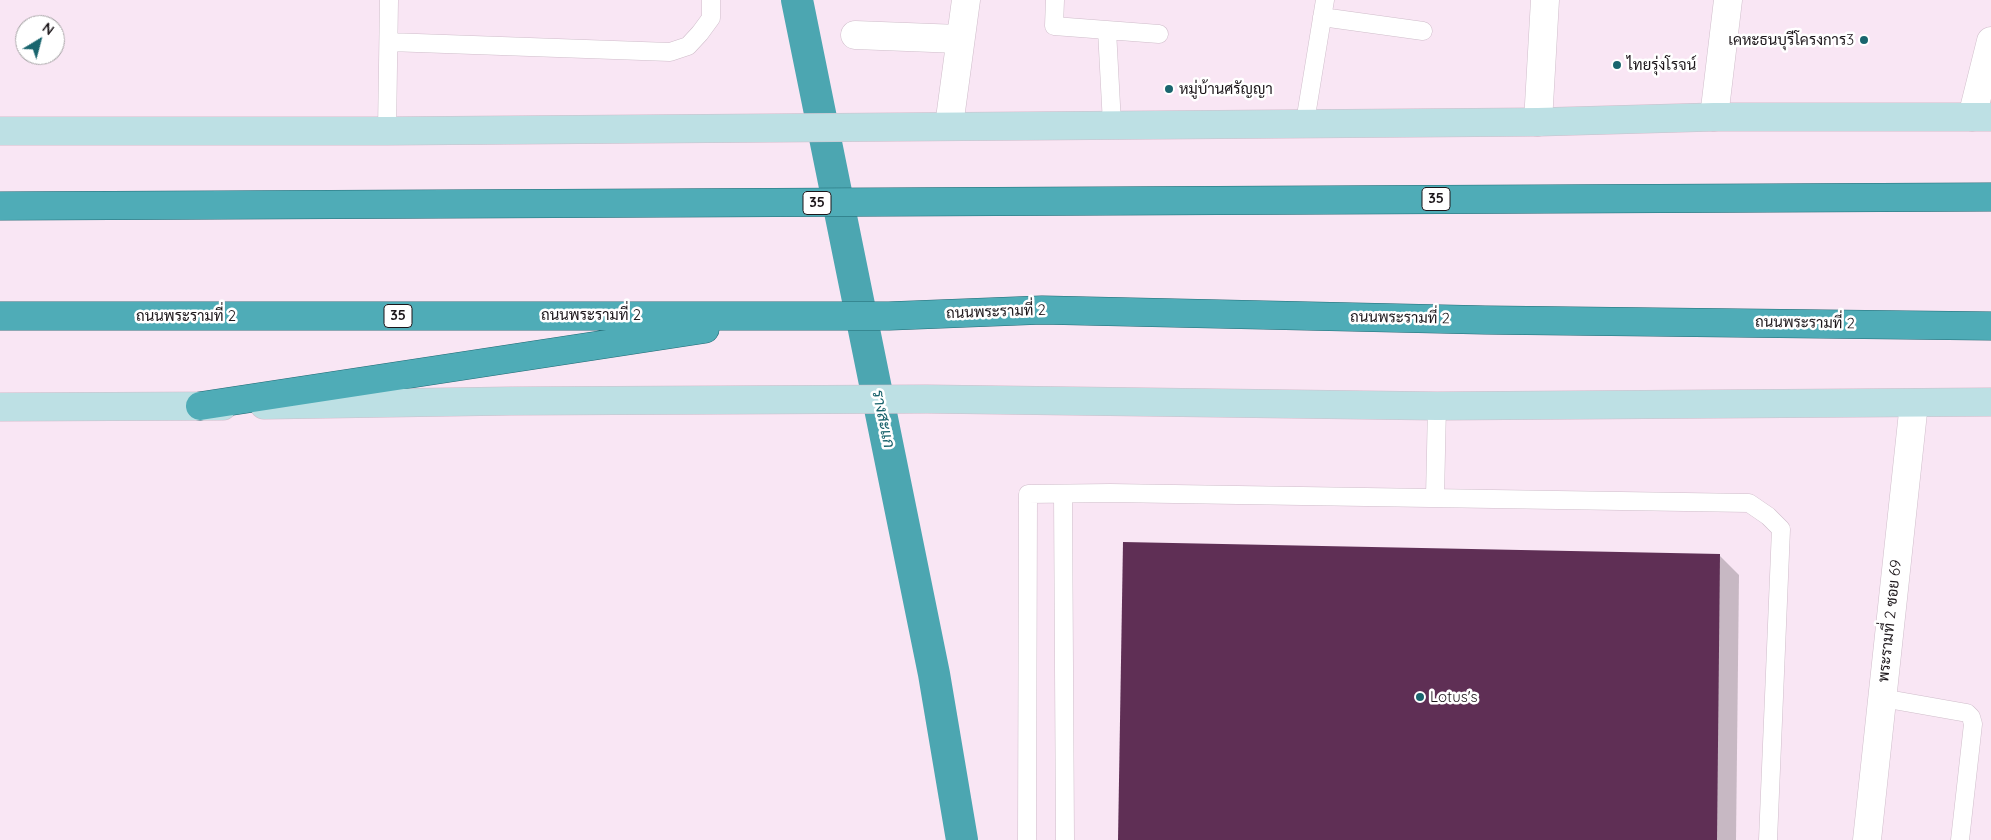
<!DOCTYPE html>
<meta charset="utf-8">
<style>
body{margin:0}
#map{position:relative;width:1991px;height:840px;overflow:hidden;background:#f9e6f4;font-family:Quicksand,sans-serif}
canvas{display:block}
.north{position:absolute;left:15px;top:15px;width:50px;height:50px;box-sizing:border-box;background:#fff;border:1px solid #a4a2a3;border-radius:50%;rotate:37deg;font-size:14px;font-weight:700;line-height:20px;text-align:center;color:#1c161a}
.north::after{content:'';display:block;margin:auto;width:18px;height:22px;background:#19656e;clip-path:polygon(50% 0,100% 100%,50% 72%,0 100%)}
</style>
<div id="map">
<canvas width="1991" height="840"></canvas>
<div class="north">N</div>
</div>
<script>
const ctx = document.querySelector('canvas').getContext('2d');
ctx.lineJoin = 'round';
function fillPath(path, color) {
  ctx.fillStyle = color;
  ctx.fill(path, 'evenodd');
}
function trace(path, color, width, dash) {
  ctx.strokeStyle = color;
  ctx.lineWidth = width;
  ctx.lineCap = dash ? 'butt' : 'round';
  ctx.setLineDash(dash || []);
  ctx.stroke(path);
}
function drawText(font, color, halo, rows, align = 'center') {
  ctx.font = font + ' Quicksand,Sarabun,sans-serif';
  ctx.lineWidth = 5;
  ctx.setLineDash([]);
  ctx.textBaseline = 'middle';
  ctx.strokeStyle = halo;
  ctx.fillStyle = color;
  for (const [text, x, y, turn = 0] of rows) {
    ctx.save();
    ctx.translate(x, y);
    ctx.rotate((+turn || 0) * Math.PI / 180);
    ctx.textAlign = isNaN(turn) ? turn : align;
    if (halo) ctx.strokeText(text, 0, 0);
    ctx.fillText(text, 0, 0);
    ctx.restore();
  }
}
fillPath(new Path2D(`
 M1720 556 1739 575 1736 840H1120Z`), '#0003');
trace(new Path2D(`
 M797 0 934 674 962 840`), '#4ca6b1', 32);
fillPath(new Path2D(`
 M1123 542 1720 554 1717 840H1118Z`), '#5f2f55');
const service = new Path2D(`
 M1055 0 1054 26 1159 34
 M1322 17 1423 31
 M1107 30 1112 124
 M389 42 670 52 688 46 700 33 711 18V0
 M1305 122 1325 0
 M387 131 389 0
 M1063 494 1065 840
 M1435 497 1437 406
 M1882 698 1967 713 1971 717 1973 724 1960 840
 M1027 840 1028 494 1110 493 1749 503 1768 516 1781 529 1768 840`);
const minor = new Path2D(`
 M855 35 959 39
 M1714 117 1728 0
 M1972 117 1991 41
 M1538 122 1545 0
 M949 126 966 0`);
const tertiary = new Path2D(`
 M1867 840 1914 403`);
const secondary = new Path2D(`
 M0 131H387L1538 122 1714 117H1991
 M264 405 511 401 927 399 1437 406 1991 402
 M0 407 223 406`);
const trunk = new Path2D(`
 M0 206 1991 197
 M0 316H889L1042 310 1485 320 1991 326
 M200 406 705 329`);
trace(service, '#cfbdca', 19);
trace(minor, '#cfbdca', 29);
trace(tertiary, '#cfbdca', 29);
trace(secondary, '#cfbdca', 29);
trace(trunk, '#216a74', 29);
trace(service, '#fff', 18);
trace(minor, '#fff', 28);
trace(tertiary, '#fff', 28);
trace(secondary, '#bde0e4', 28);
trace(trunk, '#4facb7', 28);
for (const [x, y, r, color] of [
 [1864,40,5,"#19656e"],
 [1617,65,5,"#19656e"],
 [1169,89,5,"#19656e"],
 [1420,697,5,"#19656e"]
]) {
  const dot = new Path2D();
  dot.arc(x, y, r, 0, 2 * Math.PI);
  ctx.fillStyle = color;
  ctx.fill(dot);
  trace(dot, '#fff', 2);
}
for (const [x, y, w] of [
 [1436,199,28],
 [817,203,28],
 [398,316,28]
]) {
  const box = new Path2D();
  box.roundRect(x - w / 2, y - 11.5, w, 23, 4);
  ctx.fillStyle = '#fff';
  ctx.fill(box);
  trace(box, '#1c161a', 1);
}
drawText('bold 14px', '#1c161a', null, [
 ["35",1436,199],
 ["35",817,203],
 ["35",398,316]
]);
drawText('15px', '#1c161a', '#fff', [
 ["เคหะธนบุรีโครงการ3",1854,40,"right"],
 ["ไทยรุ่งโรจน์",1627,65],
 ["หมู่บ้านศรัญญา",1179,89],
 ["Lotus's",1430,697]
], 'left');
drawText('15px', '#1c161a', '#fff', [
 ["ถนนพระรามที่ 2",996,312,-2],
 ["ถนนพระรามที่ 2",591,315],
 ["ถนนพระรามที่ 2",186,316],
 ["ถนนพระรามที่ 2",1400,318,1],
 ["ถนนพระรามที่ 2",1805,323,1],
 ["พระรามที่ 2 ซอย 69",1890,621,-84]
]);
drawText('italic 16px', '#18626b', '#fff', [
 ["รางสะแก",883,419,78]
]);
</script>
